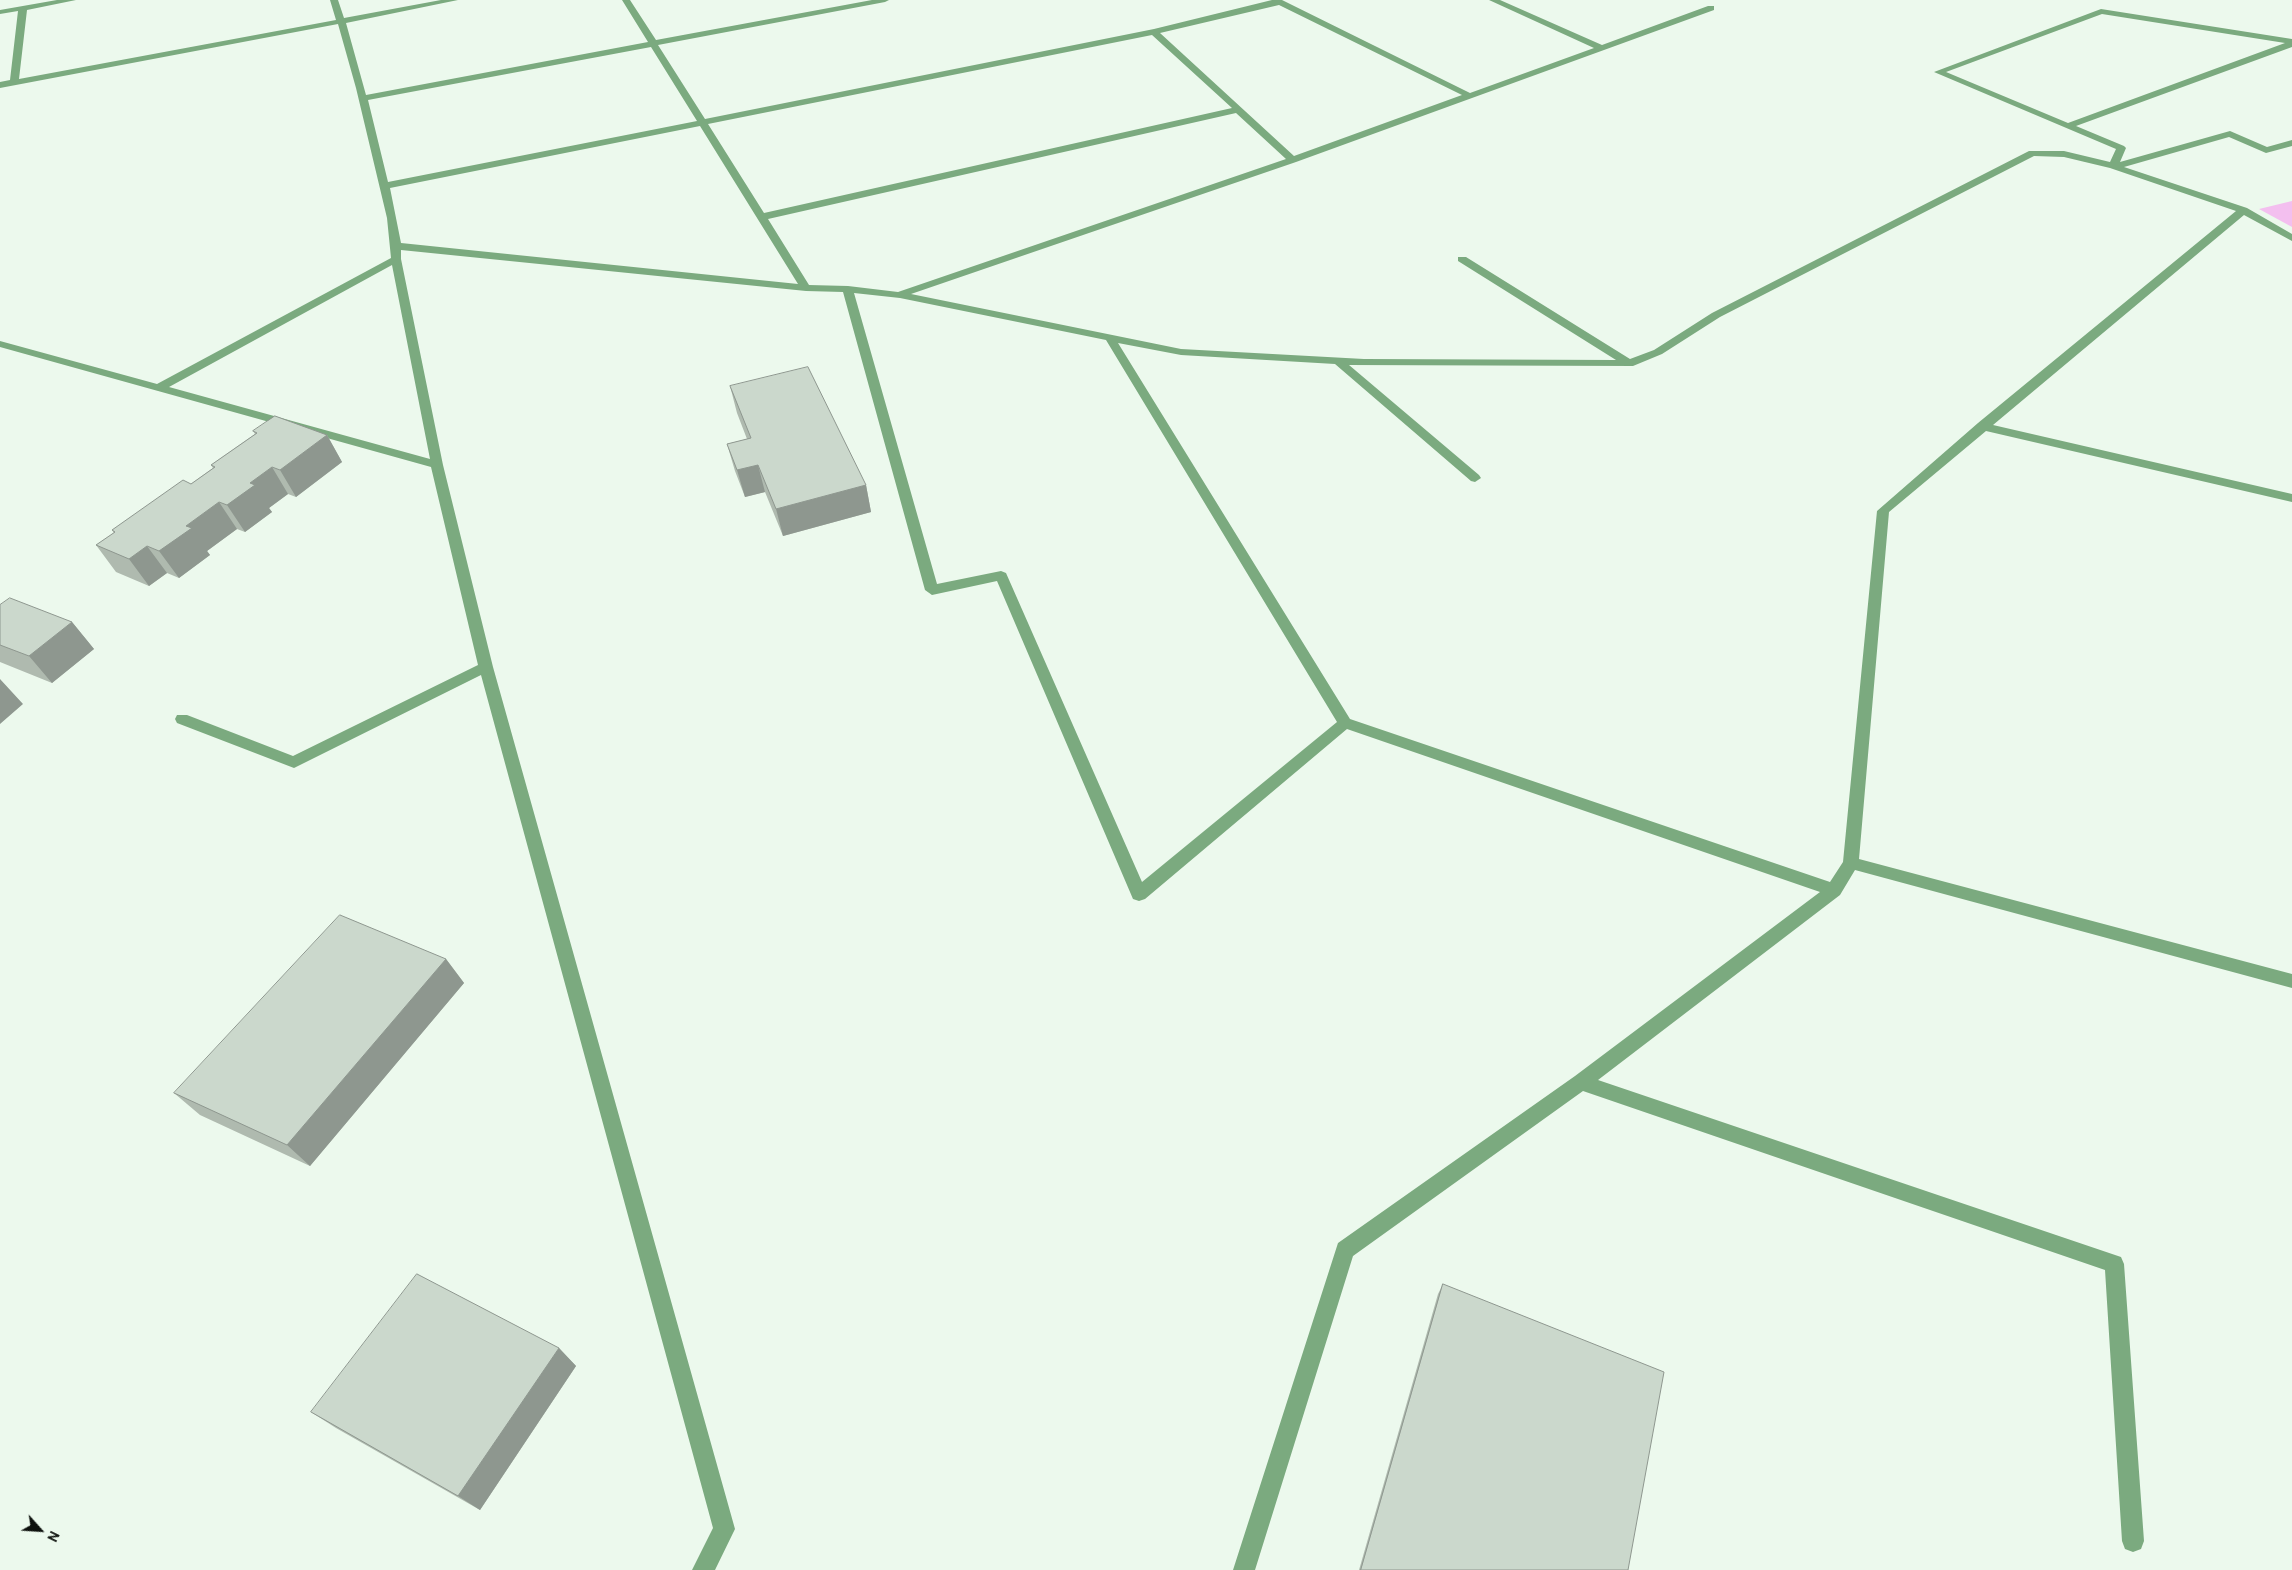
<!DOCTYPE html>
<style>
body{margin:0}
#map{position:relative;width:2292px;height:1570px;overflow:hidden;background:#ecf9ed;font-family:Cabin,sans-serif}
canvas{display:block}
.north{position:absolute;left:15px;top:1505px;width:50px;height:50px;-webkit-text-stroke:4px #ecf9ed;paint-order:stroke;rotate:116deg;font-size:14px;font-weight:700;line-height:20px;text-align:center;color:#0d110d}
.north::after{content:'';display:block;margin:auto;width:18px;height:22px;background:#0d110d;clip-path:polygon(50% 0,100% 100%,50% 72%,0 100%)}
</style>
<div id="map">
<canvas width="2292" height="1570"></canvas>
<div class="north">N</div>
</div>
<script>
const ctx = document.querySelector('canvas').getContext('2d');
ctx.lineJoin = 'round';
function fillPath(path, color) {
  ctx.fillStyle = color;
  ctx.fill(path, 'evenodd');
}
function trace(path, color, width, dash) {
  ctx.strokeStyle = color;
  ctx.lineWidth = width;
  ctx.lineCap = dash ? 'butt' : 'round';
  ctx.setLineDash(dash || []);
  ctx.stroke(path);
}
fillPath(new Path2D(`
 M2292 201V227L2259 209Z`), '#f3bfef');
fillPath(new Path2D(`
 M57 0H76L27 10 19 79 336 20 330 0H338L344 18 441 0H458L346 23 366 95 648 42 622 0H630L656 40 872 0H889L885 2 658 45 705 119 1154 29 1272 0H1282L1470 93 1594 48 1489 0H1500L1602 45 1708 6H1714V10L1296 162 911 294 1181 349 1364 359 1616 360 1458 261V257H1466L1630 359 1654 350 1712 313 2029 151H2064L2110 162 2116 149 1934 72 2101 9 2292 39V47L2076 126 2124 146 2126 148 2120 162 2230 131 2267 147 2292 140V146L2266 153 2229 137 2124 167 2247 208 2292 234V241L2244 215 1993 425 2292 494V502L1986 431 1889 512 1859 859 2292 974V988L1855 870 1840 895 1598 1080 2121 1257 2124 1264 2144 1541 2141 1549 2133 1552 2125 1549 2122 1541 2105 1270 1583 1091 1353 1256 1255 1570H1233L1338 1243 1575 1076 1820 892 1347 729 1145 899 1139 901 1133 899 997 581 932 595 925 590 843 292 806 291 401 250V259L443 465 493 667 735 1529 715 1570H692L713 1528 481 675 294 768 177 723 175 719 177 715H187L293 756 478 665 431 467 0 347V341L157 384 391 258 387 218 356 88 338 24 0 88V82L10 80 18 11 0 14V10ZM1279 5 1462 95 1294 156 1160 33ZM2102 14 2285 43 2068 123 1946 72ZM1152 35 1232 108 764 213 708 124ZM651 47 697 121 388 182 368 100ZM1236 113 1286 159 898 292 848 286 809 285 768 219ZM700 126 798 284 401 243 390 188ZM2034 156 2064 157 2110 168 2236 211 1978 423 1877 511 1843 862 1830 882 1350 719 1118 343 1181 355 1335 364 1471 481 1475 482 1481 478 1479 475 1349 365 1633 366 1662 354 1720 317ZM392 265 430 459 169 387ZM854 293 900 298 1106 340 1337 722 1142 882 1006 573 1001 571 937 584Z`), '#7baa7f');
fillPath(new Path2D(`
 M730 386 866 485 871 512 783 536 765 492 745 497 735 471 727 444 747 439 737 413Z
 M253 431 327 435 342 462 296 497 288 494 269 508 272 512 245 532 237 529 207 551 210 555 179 578 167 573 149 586 116 572 96 545 114 533 112 530 191 484 213 468 211 465 255 434Z
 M0 605 72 622 94 649 52 683 0 662Z
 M446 959 464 983 310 1166 200 1115 174 1093Z
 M1443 1284 1628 1570H1359L1438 1294Z
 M559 1348 576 1366 480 1510 336 1428 311 1412Z`), '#afbaaf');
fillPath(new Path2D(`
 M327 435 342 462 296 497 280 470Z
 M758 465 765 492 745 497 737 470Z
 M272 467 288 494 269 508 272 512 245 532 227 505 250 483Z
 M866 485 871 512 783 536 776 509Z
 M219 502 237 529 207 551 210 555 179 578 159 551 186 526Z
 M147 546 167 573 149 586 129 559Z
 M72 622 94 649 52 683 29 656Z
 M0 679 23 704 0 724Z
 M446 959 464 983 310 1166 287 1145Z
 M559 1348 576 1366 480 1510 458 1496Z`), '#8e978f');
const building = new Path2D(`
 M808 367 866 485 776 509 758 465 737 470 727 444 751 438 730 386Z
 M275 416 327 435 280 470 272 467 250 483 255 485 227 505 219 502 186 526 192 528 159 551 147 546 129 559 96 545 115 532 112 530 183 480 191 484 215 467 211 465 257 433 253 431Z
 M10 598 72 622 29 656 0 645V605Z
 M340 915 446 959 287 1145 174 1093Z
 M417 1274 559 1348 458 1496 311 1412Z
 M1443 1284 1664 1372 1628 1570H1361Z`);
fillPath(building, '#cbd8cc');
trace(building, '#8e978f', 1);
</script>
